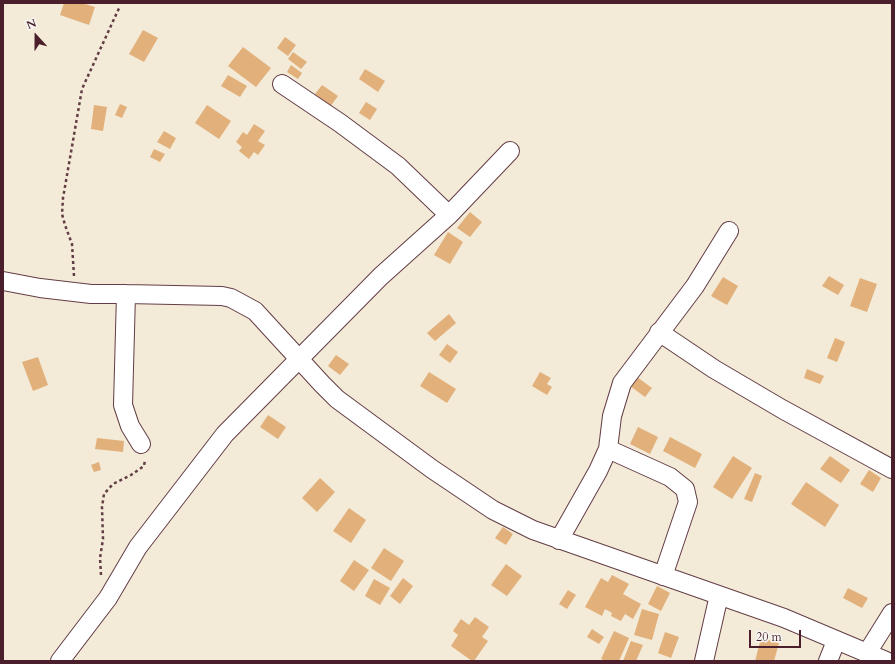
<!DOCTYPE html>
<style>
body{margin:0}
#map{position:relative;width:895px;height:664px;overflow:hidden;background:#f3ead8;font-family:Cardo,serif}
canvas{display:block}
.frame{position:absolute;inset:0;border:4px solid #4a1f2b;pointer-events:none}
.north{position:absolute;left:16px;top:16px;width:40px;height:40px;-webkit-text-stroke:3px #f6f6f2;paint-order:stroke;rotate:339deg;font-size:11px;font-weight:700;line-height:16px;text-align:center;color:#4a1f2b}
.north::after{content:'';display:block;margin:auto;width:14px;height:18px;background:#4a1f2b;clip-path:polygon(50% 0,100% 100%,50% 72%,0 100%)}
.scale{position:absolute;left:749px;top:630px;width:52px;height:18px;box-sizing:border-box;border:2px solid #4a1f2b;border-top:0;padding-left:5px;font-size:12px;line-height:14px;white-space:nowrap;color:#4a1f2b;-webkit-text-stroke:3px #f6f6f2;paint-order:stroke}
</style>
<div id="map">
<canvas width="895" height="664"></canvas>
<div class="frame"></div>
<div class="north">N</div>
<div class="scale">20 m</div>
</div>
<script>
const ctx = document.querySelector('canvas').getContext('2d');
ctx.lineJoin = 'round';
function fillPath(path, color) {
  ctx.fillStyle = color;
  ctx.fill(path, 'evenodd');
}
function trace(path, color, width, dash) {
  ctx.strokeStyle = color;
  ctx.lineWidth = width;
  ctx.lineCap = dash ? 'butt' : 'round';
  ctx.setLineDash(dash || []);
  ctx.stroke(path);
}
fillPath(new Path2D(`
 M64 3H82L95 7 89 25 60 15Z
 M143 30 158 38 144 62 129 54Z
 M285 37 296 45 288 56 277 48Z
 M243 47 271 68 256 87 228 66Z
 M293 52 307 62 301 69 288 59Z
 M291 65 302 73 298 79 287 72Z
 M365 69 385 81 378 92 359 79Z
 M228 75 247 86 240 97 221 86Z
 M322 85 338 96 327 111 320 105 324 101 315 94Z
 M366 102 377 109 370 120 359 113Z
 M120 104 127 107 122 118 115 115Z
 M94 105 107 107 103 131 91 129Z
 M207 105 231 121 219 139 195 123Z
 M254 124 265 131 258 141 265 145 258 155 254 152 249 159 239 151 242 147 236 142 243 132 247 135Z
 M164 131 176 138 170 149 157 142Z
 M154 149 165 154 160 162 150 157Z
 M470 212 482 222 470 237 457 228Z
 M448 232 463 242 450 264 434 255Z
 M829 276 844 285 838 295 822 286Z
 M723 277 738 286 727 305 711 296Z
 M860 278 877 284 867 312 850 306Z
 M449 314 456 323 435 341 427 333Z
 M835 338 845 342 837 362 827 358Z
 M447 344 458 352 450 363 439 355Z
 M336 355 349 364 340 375 328 366Z
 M38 357 48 385 33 391 22 362Z
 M807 369 824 376 820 384 804 378Z
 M429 372 456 389 447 403 420 386Z
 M540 372 551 378 547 384 552 387 547 395 532 386Z
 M637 377 652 388 645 397 630 386Z
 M268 415 286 427 278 439 260 427Z
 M638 427 658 437 650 454 630 444Z
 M670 437 702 454 695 468 663 451Z
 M97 438 124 441 123 452 95 449Z
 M733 456 752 468 732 499 713 487Z
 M830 456 850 470 841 483 820 469Z
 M99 462 101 470 94 472 91 465Z
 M869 470 881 478 873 492 860 484Z
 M755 473 762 476 752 502 744 499Z
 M320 478 335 492 317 512 302 498Z
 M806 482 839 505 825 527 791 504Z
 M349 508 366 520 351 543 333 531Z
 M503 527 513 534 506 545 495 538Z
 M384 548 404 561 391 581 371 568Z
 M354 560 369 570 354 591 340 581Z
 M506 564 522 576 507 596 491 585Z
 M612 575 629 584 623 594 641 604 633 619 625 614 621 621 611 616 612 613 605 609 602 616 585 607 601 578 608 582Z
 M403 578 413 586 400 604 390 596Z
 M374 579 390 588 380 605 365 596Z
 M657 586 670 593 661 611 648 604Z
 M848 588 868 598 862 608 843 598Z
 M568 590 576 595 567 609 559 604Z
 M642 609 659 614 652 640 634 635Z
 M475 617 489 627 482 637 488 641 474 661H472L451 646 458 635 453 631 461 619 469 625Z
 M592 629 604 637 599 644 587 637Z
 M614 631 629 638 619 661H606L601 659Z
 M665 632 679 637 671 658 658 653Z
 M761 638 779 643 774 661H755Z
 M631 641 643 645 636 661H623Z`), '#e2b17b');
const street = new Path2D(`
 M282 84 340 123 398 166 449 215
 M3 281 40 288 91 294H126L222 296 231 298 255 311 322 384 337 399 432 469 493 510 533 530 784 618 886 661
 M126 294 123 405 130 426 141 444
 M659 332 714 369 782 409 892 469
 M608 449 670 477 685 489 688 502 663 576
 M559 540 598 471 608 449 612 416 622 383 695 286 729 231
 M867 653 892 613
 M60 661 108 598 138 547 225 434 381 276 449 215 510 151
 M704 661 719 595
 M828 661 836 641`);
trace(street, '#633d45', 20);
trace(new Path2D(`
 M74 276 72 244 65 225 62 214 63 198 82 89 120 6
 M101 575 100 558 103 539 102 507 104 494 113 484 131 475 144 466 145 460`), '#633d45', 2.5, [3, 3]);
trace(street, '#fff', 18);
</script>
